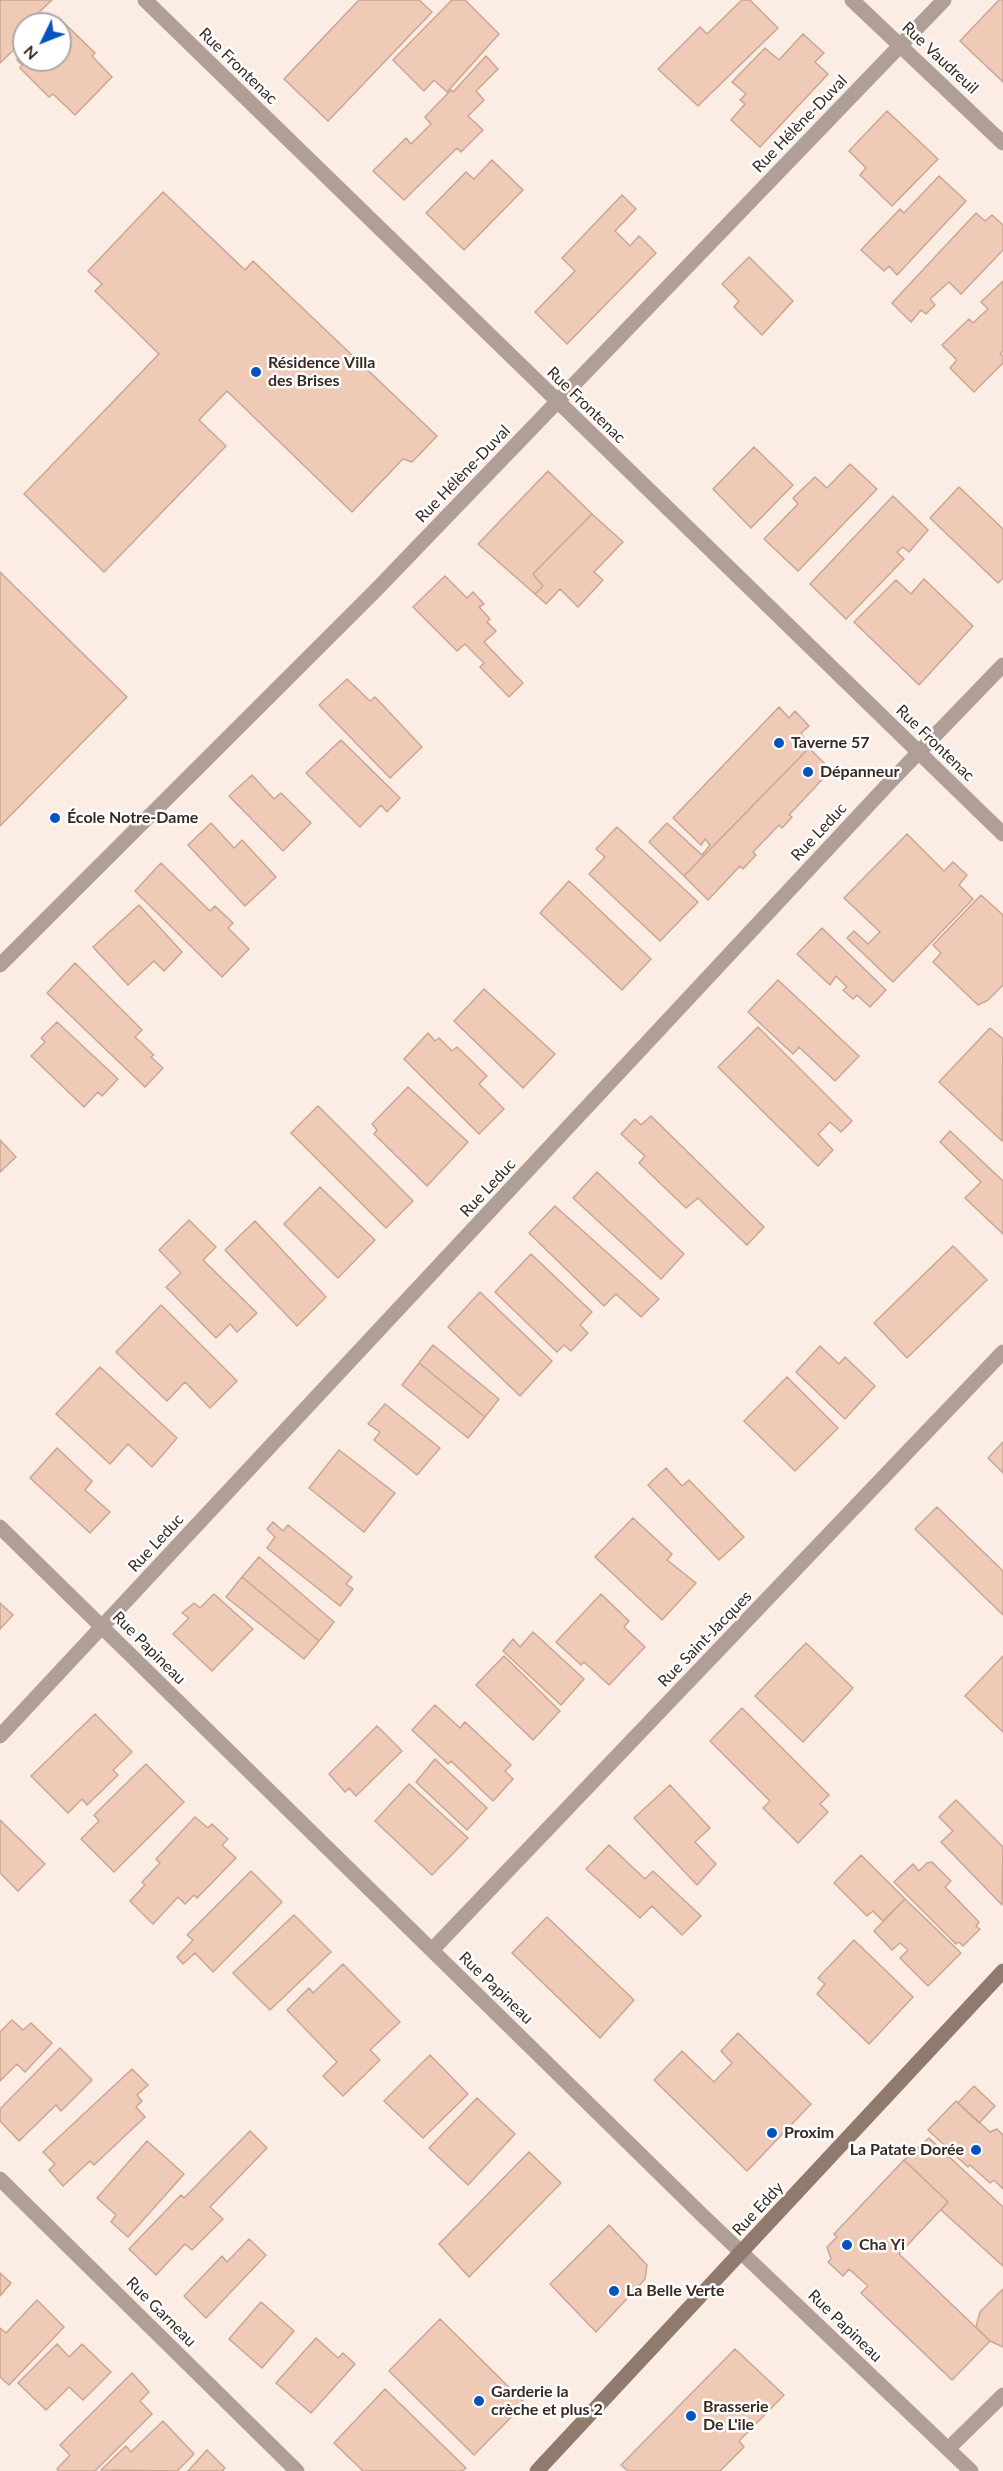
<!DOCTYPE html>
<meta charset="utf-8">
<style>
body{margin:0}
#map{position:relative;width:1003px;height:2471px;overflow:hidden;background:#fbece4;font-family:Lato,sans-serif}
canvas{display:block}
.north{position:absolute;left:12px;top:12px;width:60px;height:60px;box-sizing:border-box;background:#fff;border:2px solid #afaaa7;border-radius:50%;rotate:227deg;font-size:16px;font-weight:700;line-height:24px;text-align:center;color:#382a22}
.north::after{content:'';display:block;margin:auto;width:21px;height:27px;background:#0553bd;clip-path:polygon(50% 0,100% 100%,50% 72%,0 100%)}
</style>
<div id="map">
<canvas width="1003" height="2471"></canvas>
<div class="north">N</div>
</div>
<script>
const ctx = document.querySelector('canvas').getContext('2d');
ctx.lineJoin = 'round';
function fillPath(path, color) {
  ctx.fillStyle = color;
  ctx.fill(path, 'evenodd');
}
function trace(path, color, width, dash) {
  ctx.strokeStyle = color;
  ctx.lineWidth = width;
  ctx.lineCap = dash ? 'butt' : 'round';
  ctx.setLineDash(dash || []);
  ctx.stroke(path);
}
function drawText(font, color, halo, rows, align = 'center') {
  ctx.font = font + ' Lato,sans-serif';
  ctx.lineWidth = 5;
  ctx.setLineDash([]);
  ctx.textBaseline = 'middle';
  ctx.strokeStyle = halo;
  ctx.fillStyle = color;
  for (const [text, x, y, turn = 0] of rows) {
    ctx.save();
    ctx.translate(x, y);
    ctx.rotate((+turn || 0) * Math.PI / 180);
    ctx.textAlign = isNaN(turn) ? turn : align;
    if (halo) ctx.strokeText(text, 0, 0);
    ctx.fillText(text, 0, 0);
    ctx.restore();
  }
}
const building = new Path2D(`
 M0 0H52L16 34 23 41 0 63Z
 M359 0H419L432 12 328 121 284 79Z
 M452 0H465L499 34 447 92 434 80 424 91 393 60Z
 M742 0H750L778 28 698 106 658 69 700 27 707 34Z
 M999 0H1003V82L960 41Z
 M59 18 95 53 92 56 112 77 75 115 53 94 49 97 20 68 22 65 17 60 24 53V60H60V24H53Z
 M803 34 824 53 815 62 828 74 760 147 731 120 745 104 740 100 746 94 732 82 765 48 779 60Z
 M486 56 498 69 476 91 484 100 468 116 483 130 461 152 457 148 404 200 373 171 406 138 411 144 431 124 425 117 451 90 453 92Z
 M887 111 938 159 892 206 860 175 866 168 849 151Z
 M492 160 523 190 464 250 426 213 466 172 474 179Z
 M939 176 966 201 897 275 889 266 884 271 861 250 900 209 904 213Z
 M163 192 245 270 253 261 437 436 412 462 403 459 352 512 227 391 199 420 226 446 104 572 24 494 159 354 95 291 102 284 88 271Z
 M622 195 636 209 615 231 630 246 639 236 656 253 567 344 535 312 575 271 562 258Z
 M976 213 985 221 992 215 1003 225V250L961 294 949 282 930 299 935 305 926 314 921 310 911 322 892 303Z
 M749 257 793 301 762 335 734 307 739 301 722 284Z
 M1003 281V351L1000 354 1003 356V363L974 392 950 368 957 360 942 345 969 319 973 323 988 309 981 302Z
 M754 447 793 485 751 528 713 489Z
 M850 464 877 489 798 571 764 539 798 504 793 498 815 477 827 488Z
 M548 471 592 514 533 574 543 586 535 594 478 544Z
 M959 487 1003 529V578L998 583 930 518Z
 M893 496 928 530 909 552 903 547 897 552 904 559 846 619 810 584Z
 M592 514 623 542 594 572 603 580 578 607 560 589 546 604 535 594 543 586 533 574Z
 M0 572 127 697 0 826Z
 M445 576 467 598 473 592 484 604 479 607 490 619 487 622 496 631 484 642 523 683 509 697 480 667 484 663 465 644 457 651 413 607Z
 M924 579 973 626 919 685 854 622 896 580 911 594Z
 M347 679 370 701 375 697 422 747 390 778 319 705Z
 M779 707 789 718 795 711 809 726 801 733 809 748 684 876 649 842 667 823 702 855 710 845 705 839 701 845 673 818Z
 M341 740 400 798 387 812 381 805 360 827 306 773Z
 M809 748 831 770 789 815 792 817 782 828 779 825 753 852 756 855 743 869 740 866 708 900 684 876Z
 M252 775 274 799 281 793 311 823 283 851 229 796Z
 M211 823 234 848 242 840 276 877 245 906 188 845Z
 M617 827 698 902 660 941 589 874 605 857 596 849Z
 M907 834 944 871 953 862 967 875 959 885 973 899 893 982 847 938 854 931 868 944 880 932 844 898Z
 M161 863 210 911 215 906 233 923 228 928 249 949 222 977 135 891Z
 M569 881 651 959 622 990 540 913Z
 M981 895 1003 915V985L988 1000 978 1005 933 962 941 953 933 945Z
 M139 905 182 952 164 971 154 961 128 985 93 947Z
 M822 928 886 990 870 1007 857 995 853 999 843 990 847 987 836 976 830 985 797 954Z
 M75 963 142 1030 135 1037 154 1055 151 1057 163 1068 145 1087 47 993Z
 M778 980 859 1056 835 1081 799 1047 793 1054 748 1012Z
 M484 989 555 1054 523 1088 454 1021Z
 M57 1022 118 1079 102 1096 98 1092 84 1107 31 1056 45 1042 41 1038Z
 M758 1027 852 1121 841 1132 830 1122 818 1134 833 1150 818 1166 718 1067Z
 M990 1028 1003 1039 1002 1141 939 1082Z
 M428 1033 435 1041 439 1038 452 1051 457 1047 487 1076 479 1084 504 1109 479 1134 404 1059Z
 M408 1087 468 1142 427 1186 374 1134 377 1130 372 1124Z
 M318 1106 413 1201 386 1228 291 1133Z
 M651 1116 764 1227 747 1245 698 1198 686 1208 639 1163 645 1156 621 1134 635 1119 641 1125Z
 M950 1131 1003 1181V1234L965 1198 981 1182 940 1142Z
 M0 1140 16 1157 0 1172Z
 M597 1172 684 1254 661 1279 573 1198Z
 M320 1187 375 1240 338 1278 284 1224Z
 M555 1206 659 1299 641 1317 616 1294 604 1306 529 1233Z
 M189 1220 216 1247 203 1260 257 1313 237 1332 230 1324 216 1338 166 1287 181 1273 159 1250Z
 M255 1221 326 1297 297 1326 225 1250Z
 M953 1246 987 1280 907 1358 874 1323Z
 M531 1254 592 1312 580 1325 588 1333 571 1351 564 1345 557 1352 495 1292Z
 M480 1292 552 1361 520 1396 448 1327Z
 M161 1305 237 1381 210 1408 185 1382 167 1401 116 1352Z
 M433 1345 499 1399 485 1417 419 1363Z
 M820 1346 839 1364 845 1357 875 1386 845 1419 796 1372Z
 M419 1363 485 1417 468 1438 402 1385Z
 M100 1367 177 1438 152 1467 128 1444 110 1464 56 1414Z
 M787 1377 838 1428 795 1471 744 1421Z
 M385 1404 440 1448 417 1475 374 1440 380 1432 368 1424Z
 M1003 1442V1473L988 1458Z
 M57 1448 92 1481 85 1490 110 1512 90 1533 30 1478Z
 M339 1450 395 1493 364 1532 309 1488Z
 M666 1468 682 1486 689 1480 744 1537 719 1560 648 1485Z
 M937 1507 1003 1571V1615L915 1529Z
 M633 1518 672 1554 667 1560 696 1583 662 1620 595 1557Z
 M273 1522 283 1531 288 1525 352 1577 346 1584 353 1589 340 1606 267 1548 275 1537 267 1529Z
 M259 1557 334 1622 319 1641 242 1577Z
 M242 1577 319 1641 304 1659 226 1597Z
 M214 1594 253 1629 212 1671 173 1634 189 1618 182 1613 194 1603 200 1608Z
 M601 1594 629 1621 624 1627 645 1647 609 1685 584 1662 581 1665 556 1642Z
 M0 1603 13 1615 0 1629Z
 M533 1632 584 1679 561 1705 503 1651 513 1639 520 1647Z
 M806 1643 853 1688 803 1742 755 1696Z
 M504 1656 560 1711 533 1740 476 1685Z
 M1003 1656V1732L965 1696Z
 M435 1705 460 1728 465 1722 511 1765 505 1771 513 1779 493 1801 451 1761 448 1764 412 1730Z
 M742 1708 829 1795 820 1804 828 1812 798 1843 763 1808 770 1801 710 1741Z
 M95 1714 132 1752 113 1770 118 1775 87 1805 82 1799 68 1813 31 1776Z
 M377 1726 402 1751 356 1796 349 1788 345 1792 329 1774Z
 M435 1759 487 1808 467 1830 416 1782Z
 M146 1764 184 1802 114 1872 81 1839 99 1821 94 1815Z
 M409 1784 468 1838 432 1875 375 1821Z
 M670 1785 710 1828 695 1842 716 1864 697 1885 634 1818Z
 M956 1800 1003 1847 1002 1905 941 1842 953 1831 939 1817Z
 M195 1817 208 1828 212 1824 228 1839 222 1845 236 1858 197 1898 194 1895 185 1904 178 1897 153 1924 130 1901 145 1885 142 1882 160 1863 156 1859Z
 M0 1820 45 1864 18 1891 0 1873Z
 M609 1845 645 1879 653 1871 701 1916 682 1935 652 1906 640 1918 586 1869Z
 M861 1855 905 1899 883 1921 873 1911 867 1916 834 1883Z
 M932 1862 951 1881 945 1887 979 1922 976 1926 980 1929 963 1946 959 1942 956 1944 894 1882 913 1864 919 1871 927 1863Z
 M251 1871 282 1902 213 1972 195 1953 183 1964 177 1957 193 1940 187 1935Z
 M905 1899 961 1953 928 1986 900 1958 908 1950 900 1943 892 1950 874 1931Z
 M294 1915 331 1952 270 2010 233 1973Z
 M547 1917 634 2000 600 2038 512 1953Z
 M854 1940 913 1997 869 2044 817 1994 825 1984 818 1978Z
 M343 1964 400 2022 370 2050 380 2060 343 2096 323 2076 337 2062 287 2010 309 1988 313 1993Z
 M12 2020 23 2030 31 2023 52 2043 25 2072 17 2064 0 2081V2032Z
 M738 2033 811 2104 747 2171 654 2080 682 2051 714 2082 732 2063 721 2051Z
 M60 2048 92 2080 61 2111 56 2105 19 2141 0 2121V2109Z
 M430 2055 468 2094 423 2138 384 2101Z
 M132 2069 148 2085 137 2095 142 2101 136 2107 145 2117 94 2165 90 2161 63 2186 49 2170 55 2164 43 2152Z
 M974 2086 995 2106 979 2123 958 2103Z
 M477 2098 515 2134 468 2185 429 2148Z
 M956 2101 990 2132 997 2129 1003 2135V2189L994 2180 990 2183 970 2165 968 2167 928 2130Z
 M250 2131 267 2148 210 2207 223 2219 192 2250 185 2244 156 2275 129 2249 181 2195 184 2198Z
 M929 2138 1003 2207V2266L941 2210 948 2202 904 2160Z
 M147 2141 184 2174 128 2237 111 2222 116 2215 97 2198Z
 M529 2152 561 2183 469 2277 439 2244Z
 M904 2160 948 2202 899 2254 990 2341 952 2380 861 2293 868 2286 849 2269 843 2276 828 2262 831 2259 827 2247 837 2237 834 2234Z
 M609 2225 647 2265 645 2279 596 2332 550 2284Z
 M249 2239 266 2255 206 2318 184 2296 222 2256 227 2262Z
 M0 2273 11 2283 0 2296Z
 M1003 2289V2347L990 2341 976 2327 980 2312Z
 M37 2300 64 2327 9 2385 0 2377V2328L6 2333Z
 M261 2302 294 2331 262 2368 229 2339Z
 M440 2319 525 2403 474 2455 389 2371Z
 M316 2338 338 2358 343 2353 355 2364 311 2413 276 2383Z
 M57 2344 69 2357 82 2344 111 2372 83 2400 69 2387 46 2410 18 2383Z
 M735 2349 784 2395 739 2441 744 2447 720 2471H628L621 2465Z
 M132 2373 149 2392 140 2401 152 2414 95 2471H59L57 2469 70 2455 60 2445Z
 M385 2389 466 2468 462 2471H363L334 2443Z
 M163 2421 194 2454 177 2471 101 2470 126 2446 131 2452Z
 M207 2450 225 2468 222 2471H188Z`);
fillPath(building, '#efcab6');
trace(building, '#caa693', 1.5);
trace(new Path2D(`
 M145 0 1003 834
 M852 0 1003 143
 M0 965 375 591 944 0
 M0 1527 701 2214 971 2471
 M0 1736 892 780 1003 665
 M432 1950 1003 1352
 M0 2179 297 2471
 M948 2449 1003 2395`), '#af9f97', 15);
trace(new Path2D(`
 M537 2471 1003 1971`), '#90796d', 15);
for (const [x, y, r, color] of [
 [256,372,6,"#0553bd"],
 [779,743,6,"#0553bd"],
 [808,772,6,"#0553bd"],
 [55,818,6,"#0553bd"],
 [772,2133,6,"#0553bd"],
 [976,2150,6,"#0553bd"],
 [847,2245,6,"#0553bd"],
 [614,2291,6,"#0553bd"],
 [479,2401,6,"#0553bd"],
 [691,2416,6,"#0553bd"]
]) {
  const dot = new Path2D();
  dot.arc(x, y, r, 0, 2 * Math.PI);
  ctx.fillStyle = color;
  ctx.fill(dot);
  trace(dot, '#fff', 2);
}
drawText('16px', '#382a22', '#fff', [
 ["Rue Vaudreuil",940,58,43],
 ["Rue Frontenac",238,66,44],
 ["Rue Hélène-Duval",800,124,-46],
 ["Rue Frontenac",586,405,44],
 ["Rue Hélène-Duval",463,474,-46],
 ["Rue Frontenac",935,743,44],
 ["Rue Leduc",819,832,-47],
 ["Rue Leduc",488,1188,-47],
 ["Rue Leduc",156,1543,-47],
 ["Rue Saint-Jacques",705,1639,-46],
 ["Rue Papineau",149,1648,45],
 ["Rue Papineau",496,1988,44],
 ["Rue Eddy",758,2209,-47],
 ["Rue Garneau",161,2312,45],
 ["Rue Papineau",845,2326,44]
]);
drawText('bold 16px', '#382a22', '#fff', [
 ["Résidence Villa",268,363],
 ["des Brises",268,381],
 ["Taverne 57",791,743],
 ["Dépanneur",820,772],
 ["École Notre-Dame",67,818],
 ["Proxim",784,2133],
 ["La Patate Dorée",964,2150,"right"],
 ["Cha Yi",859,2245],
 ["La Belle Verte",626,2291],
 ["Garderie la",491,2392],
 ["crèche et plus 2",491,2410],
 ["Brasserie",703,2407],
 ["De L'ile",703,2425]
], 'left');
</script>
